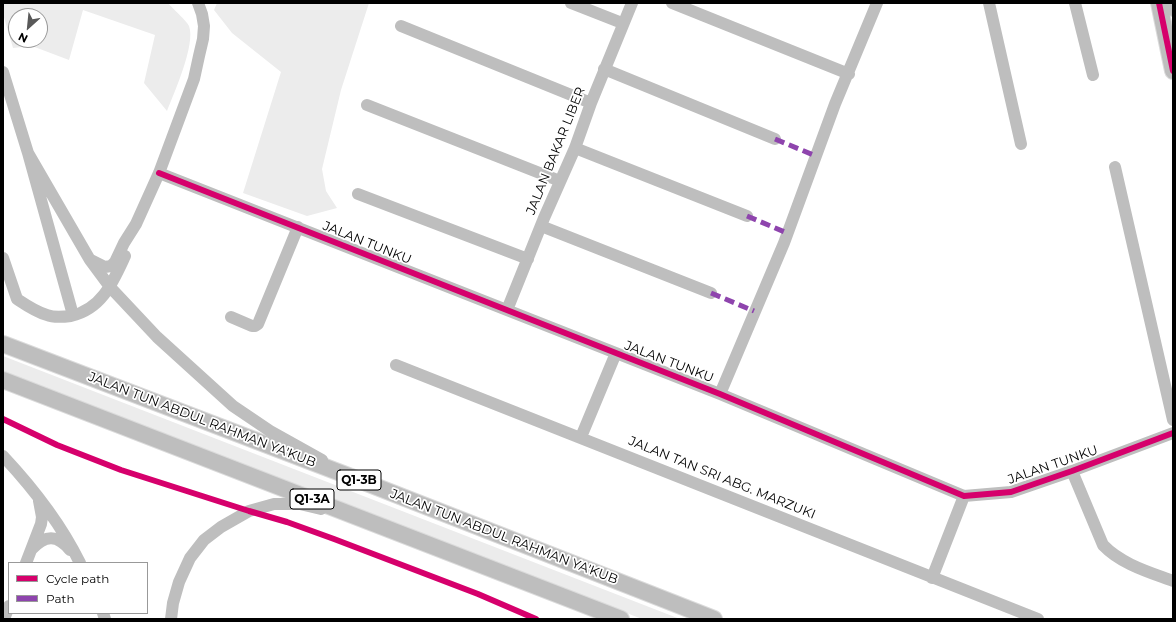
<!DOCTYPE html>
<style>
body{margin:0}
#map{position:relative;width:1176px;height:622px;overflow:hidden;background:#fff;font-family:Montserrat,sans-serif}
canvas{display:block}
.frame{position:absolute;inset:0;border:4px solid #000;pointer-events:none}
.legend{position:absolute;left:8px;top:562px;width:140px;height:52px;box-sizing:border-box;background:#fff;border:1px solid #999;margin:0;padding:5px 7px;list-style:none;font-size:12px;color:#000}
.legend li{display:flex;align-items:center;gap:8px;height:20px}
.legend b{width:20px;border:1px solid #999}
.north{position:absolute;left:8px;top:8px;width:40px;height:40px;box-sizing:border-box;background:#fff;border:1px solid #999;border-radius:50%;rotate:207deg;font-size:11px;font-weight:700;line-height:16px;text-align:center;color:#000}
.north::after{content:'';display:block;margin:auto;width:14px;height:18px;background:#595959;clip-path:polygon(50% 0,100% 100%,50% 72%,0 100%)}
</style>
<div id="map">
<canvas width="1176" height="622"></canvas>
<div class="frame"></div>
<ul class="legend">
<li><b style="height:5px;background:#d6006c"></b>Cycle path</li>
<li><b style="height:5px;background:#8e44ad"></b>Path</li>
</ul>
<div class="north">N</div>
</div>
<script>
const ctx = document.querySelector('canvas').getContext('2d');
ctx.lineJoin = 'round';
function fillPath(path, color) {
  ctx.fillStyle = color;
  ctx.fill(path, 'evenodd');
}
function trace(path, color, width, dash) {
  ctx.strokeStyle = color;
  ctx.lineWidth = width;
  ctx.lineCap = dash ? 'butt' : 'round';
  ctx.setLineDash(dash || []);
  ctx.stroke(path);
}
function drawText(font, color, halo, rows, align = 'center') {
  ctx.font = font + ' Montserrat,sans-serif';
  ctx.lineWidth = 3.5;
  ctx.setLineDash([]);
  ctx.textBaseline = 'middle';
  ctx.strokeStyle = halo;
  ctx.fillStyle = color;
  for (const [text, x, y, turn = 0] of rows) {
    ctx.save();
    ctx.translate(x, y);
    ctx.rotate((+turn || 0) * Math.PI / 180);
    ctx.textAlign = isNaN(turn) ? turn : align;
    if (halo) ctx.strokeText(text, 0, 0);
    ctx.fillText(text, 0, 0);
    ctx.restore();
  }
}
fillPath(new Path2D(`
 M3 3H168C172 8 187 21 189 26 196 44 174 93 167 111L144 83 155 35 83 10 69 60 32 46 13 48 3 14ZM16 16H40V40H16Z
 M217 3H369L341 90 322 169 326 191 337 208 307 216 243 193 281 72 232 33 214 10Z
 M3 356 680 619H642L3 372Z`), '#ececec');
const major = new Path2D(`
 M1159 3 1173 71
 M1172 3 1173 8
 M3 344 359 480 714 619
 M3 380 621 619`);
trace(major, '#dbdbdb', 18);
trace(new Path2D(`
 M571 3 622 23
 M672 3 849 74
 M989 3 1021 144
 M1075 3 1093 75
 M401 26 591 103
 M604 69 775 139
 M3 72 28 153 73 315
 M367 105 560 181
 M575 148 747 216
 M28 153 90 260 110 287 157 337 233 406 270 431 322 460
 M1115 167 1173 420
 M159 173 720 394 964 496 1011 492 1072 471 1173 433
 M358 194 528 259
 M541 226 711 293
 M3 258 17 299C26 305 36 312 47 315 54 318 63 317 71 316 102 309 113 282 125 256
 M91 260 105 267 111 266 115 262 124 243 136 224 159 173 194 79 199 56 203 39 204 26 202 14 198 3
 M507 310 544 218 575 148 591 103 632 3
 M231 317 252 326H255L258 324 298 227
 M396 365C610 448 823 536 1038 619
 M720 394 784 243 835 104 877 3
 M581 437 616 353
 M3 456C33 488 61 524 80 563
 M1072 471 1103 545C1121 564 1149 572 1173 581
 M32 549C45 535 57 534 70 550
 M26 563 41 524 42 517 39 501
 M932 578 964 496
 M103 613 105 619
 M4 619 9 606
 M171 619 173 603 179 582 190 558 204 540 221 527 249 511 274 504H300L321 509`), '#bebebe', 12);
trace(major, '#bebebe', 16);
trace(new Path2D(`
 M775 139 816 156
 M747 216 787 233
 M711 293 754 311`), '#8e44ad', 5, [10, 5]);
trace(new Path2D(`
 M1159 3 1173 71
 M159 173 720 394 964 496 1011 492 1072 471 1173 433
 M3 419 57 445 121 470 249 511 287 522 334 539 478 594 536 619`), '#d6006c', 6);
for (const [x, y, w] of [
 [359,480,44],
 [312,499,44]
]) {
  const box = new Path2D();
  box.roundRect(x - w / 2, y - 10, w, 20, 3);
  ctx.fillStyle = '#fff';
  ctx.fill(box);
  trace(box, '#000', 1);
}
drawText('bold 12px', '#000', null, [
 ["Q1-3B",359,480],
 ["Q1-3A",312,499]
]);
drawText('13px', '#000', '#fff', [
 ["JALAN BAKAR LIBER",556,151,-68],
 ["JALAN TUNKU",367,243,22],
 ["JALAN TUNKU",669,362,21],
 ["JALAN TUN ABDUL RAHMAN YA'KUB",202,420,21],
 ["JALAN TUNKU",1053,465,-19],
 ["JALAN TAN SRI ABG. MARZUKI",722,478,22],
 ["JALAN TUN ABDUL RAHMAN YA'KUB",504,537,21]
]);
</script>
